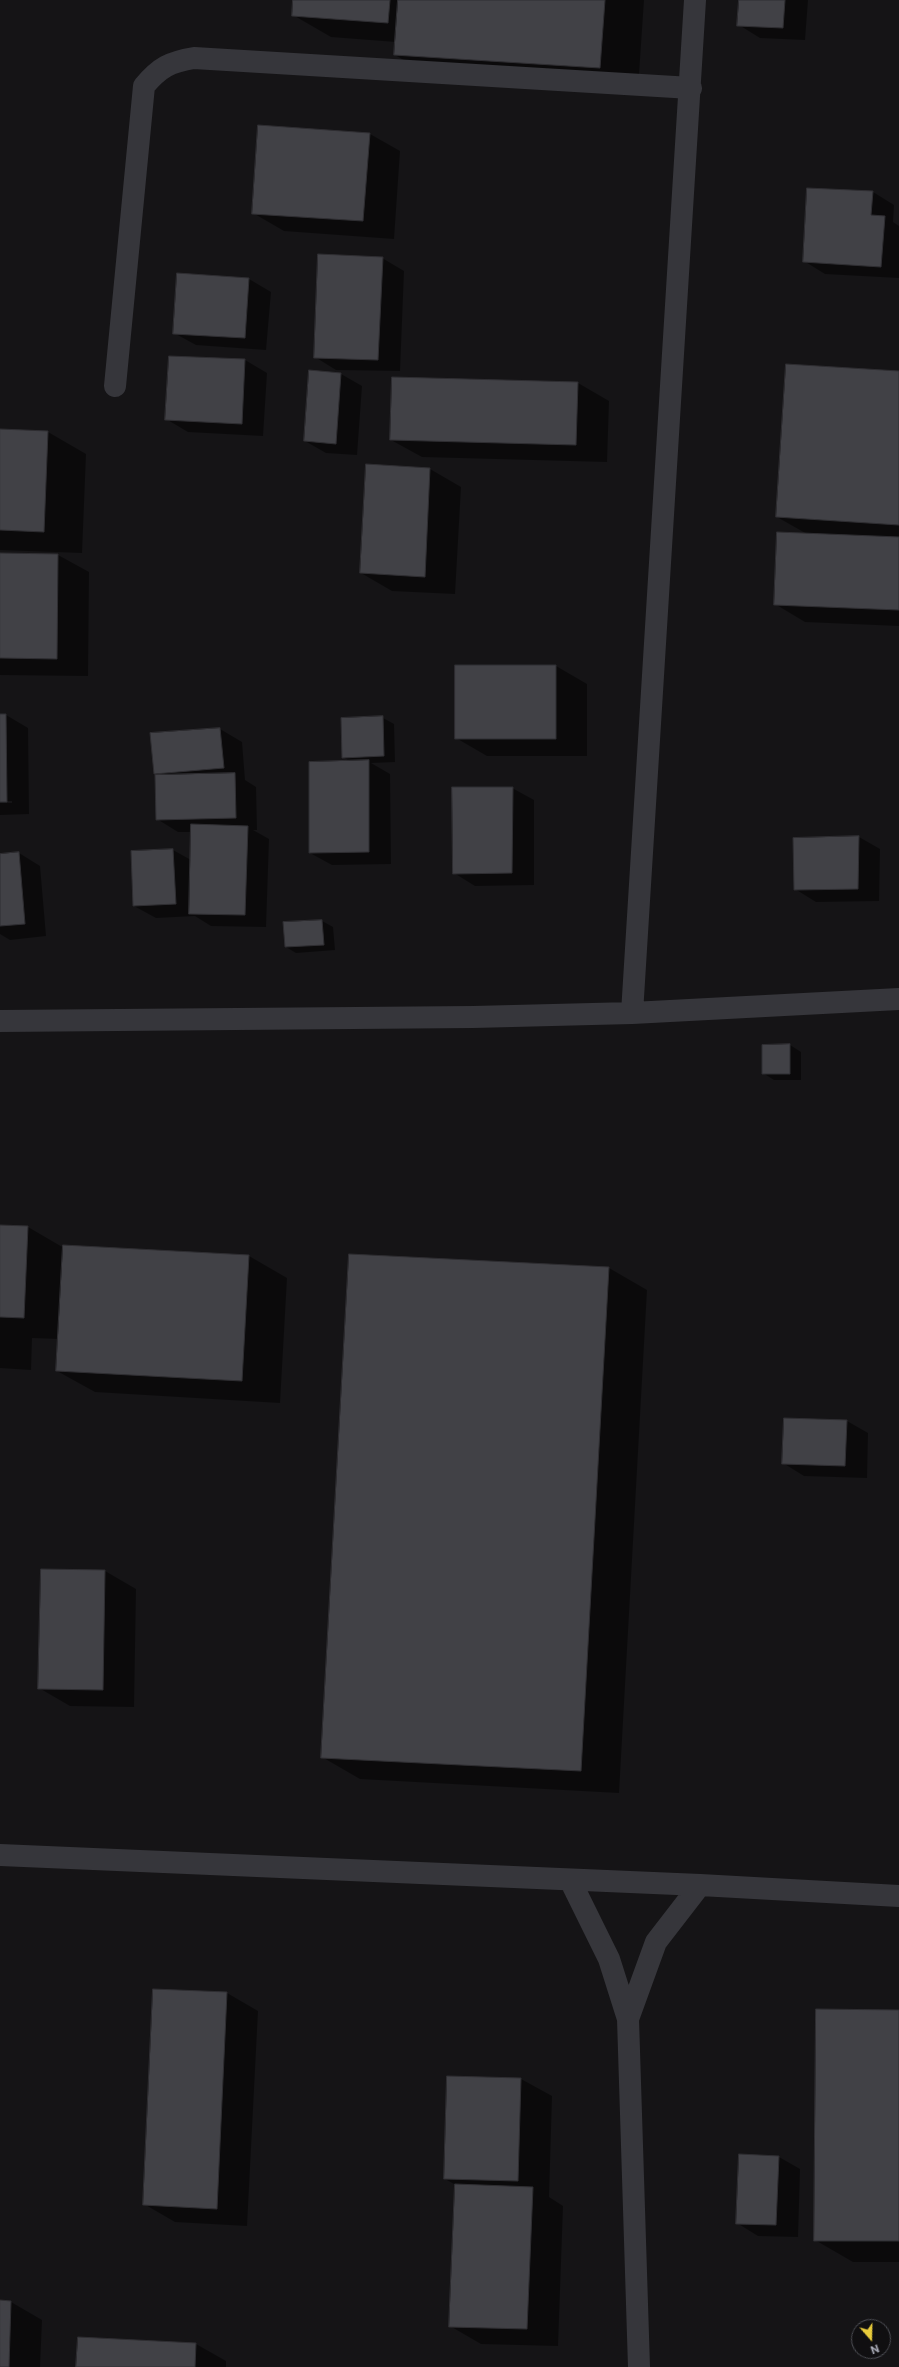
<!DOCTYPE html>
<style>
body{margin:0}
#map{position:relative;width:899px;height:2367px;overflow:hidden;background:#151416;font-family:Commissioner,sans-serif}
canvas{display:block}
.north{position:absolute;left:851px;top:2319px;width:40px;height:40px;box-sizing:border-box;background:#100f11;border:1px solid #4c4d53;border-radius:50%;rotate:160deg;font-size:11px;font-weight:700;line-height:16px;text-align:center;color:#a7a9b5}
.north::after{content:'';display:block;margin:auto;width:14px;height:18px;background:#e8cb3b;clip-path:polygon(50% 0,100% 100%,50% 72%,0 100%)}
</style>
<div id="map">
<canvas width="899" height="2367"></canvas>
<div class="north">N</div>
</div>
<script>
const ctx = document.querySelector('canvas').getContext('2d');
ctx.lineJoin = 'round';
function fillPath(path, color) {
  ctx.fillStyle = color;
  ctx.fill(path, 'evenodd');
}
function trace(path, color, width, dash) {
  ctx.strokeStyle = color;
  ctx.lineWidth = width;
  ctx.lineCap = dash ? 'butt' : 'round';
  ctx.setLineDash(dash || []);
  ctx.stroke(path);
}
fillPath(new Path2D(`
 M294 0H644L638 89 433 77 395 55 396 42 331 37 293 15Z
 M740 0H808L805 40 760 38 739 25Z
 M370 134 400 151 394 239 284 231 253 213Z
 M873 192 894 205 893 222 899 226V278L825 274 804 261Z
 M382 258 404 271 400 371 336 370 315 357Z
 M178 274 249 279 271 292 266 350 196 345 174 333Z
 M245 360 267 373 263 436 188 432 166 419Z
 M899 372V626L805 622 775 604 807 534 777 517Z
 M341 374 362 386 357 455 326 453 305 441Z
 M393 378 578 383 609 401 607 462 422 457 391 440Z
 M0 430 48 432 86 454 82 553 0 550Z
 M430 469 461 487 455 594 392 591 361 573Z
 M0 554 58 555 89 572 88 676 0 675Z
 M556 666 587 684V756H487L456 738Z
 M0 715H6L28 728 29 814 0 815V803H12V801H0Z
 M383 718 394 724 395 762 371 763 390 774 391 864 332 865 310 853 351 762 343 757Z
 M220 729 242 742 245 780 256 787 257 830H253L269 839 266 927 211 926 195 916 156 918 134 906 132 852 173 850 191 860 192 832H178L157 819 156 774 151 734Z
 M512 788 534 800V885L475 886 454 873Z
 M859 837 880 849 879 901 816 902 795 889Z
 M19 853 40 866 46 936 10 940 0 934V855Z
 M322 921 333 927 335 950 296 953 286 947Z
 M790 1045 801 1052V1080H774L763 1073Z
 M0 1226 28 1227 64 1248V1246L249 1256 287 1278 280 1403 95 1392 57 1371 59 1339 32 1338 31 1370 0 1368Z
 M350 1255 609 1268 647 1290 619 1793 360 1779 322 1757Z
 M847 1421 868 1433 867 1478 804 1476 783 1463Z
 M42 1570 105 1571 136 1589 134 1707 70 1706 39 1688Z
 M227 1993 258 2011 247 2226 175 2222 144 2204Z
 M899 2011V2262H853L815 2240Z
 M448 2077 521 2079 552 2096 549 2197 563 2206 558 2346 481 2344 450 2326 456 2185 445 2179Z
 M779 2157 800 2169 798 2237 758 2236 737 2223Z
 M0 2301 11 2302 42 2320 40 2367H0Z
 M196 2344 226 2361V2367H77Z`), '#0007');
const building = new Path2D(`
 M293 0H390L388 23 292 16Z
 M398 0H605L600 68 394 55Z
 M739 0H785L783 28 737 26Z
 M258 125 370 133 363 221 252 214Z
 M807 188 873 191 871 215 885 216 881 267 803 262Z
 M318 254 383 257 378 360 314 358Z
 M177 273 249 278 245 338 173 334Z
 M169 356 245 359 242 424 165 420Z
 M786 364 899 371V525L776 517Z
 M309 370 341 373 336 444 304 441Z
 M392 377 578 382 576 445 390 440Z
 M0 429 48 431 44 532 0 530Z
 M366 464 430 468 425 577 360 573Z
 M777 532 899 537V610L774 605Z
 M0 553 58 554 57 659 0 658Z
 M455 665H556V739H455Z
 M0 714H6L7 802H0Z
 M383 716 384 756 342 758 341 718Z
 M220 728 224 768 154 774 150 733Z
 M369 760V852L309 853V762Z
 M235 773 236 818 156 820 155 775Z
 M452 787H513L512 873 453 874Z
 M191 824 248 826 245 915 189 914Z
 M859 836 858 889 794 890 793 838Z
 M173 849 176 904 133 906 131 851Z
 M19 852 25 924 0 926V854Z
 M322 920 324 945 285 947 283 922Z
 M790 1044V1074H762V1045Z
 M0 1225 28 1226 24 1318 0 1317Z
 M63 1245 249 1255 242 1381 56 1371Z
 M349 1254 609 1267 581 1771 321 1758Z
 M784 1418 847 1420 845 1466 782 1464Z
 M41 1569 105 1570 103 1690 38 1689Z
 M153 1989 227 1992 217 2209 143 2205Z
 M816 2009 899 2010V2241H814Z
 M447 2076 521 2078 518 2181 444 2179Z
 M739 2154 779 2156 776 2225 736 2224Z
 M455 2184 533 2187 527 2329 449 2327Z
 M0 2300 11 2301 9 2367H0Z
 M78 2337 196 2343 195 2367H76Z`);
fillPath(building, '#414146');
trace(building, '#2f2e32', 1);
trace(new Path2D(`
 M115 386 144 86C160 67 170 62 194 58L691 88
 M632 1013 695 0
 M0 1021 473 1017 632 1013 899 999`), '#36363b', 22);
trace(new Path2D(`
 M0 1855 700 1885 899 1896
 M570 1880 609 1959 628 2019 639 2367
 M628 2019 656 1942 700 1885`), '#36363b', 22);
</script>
